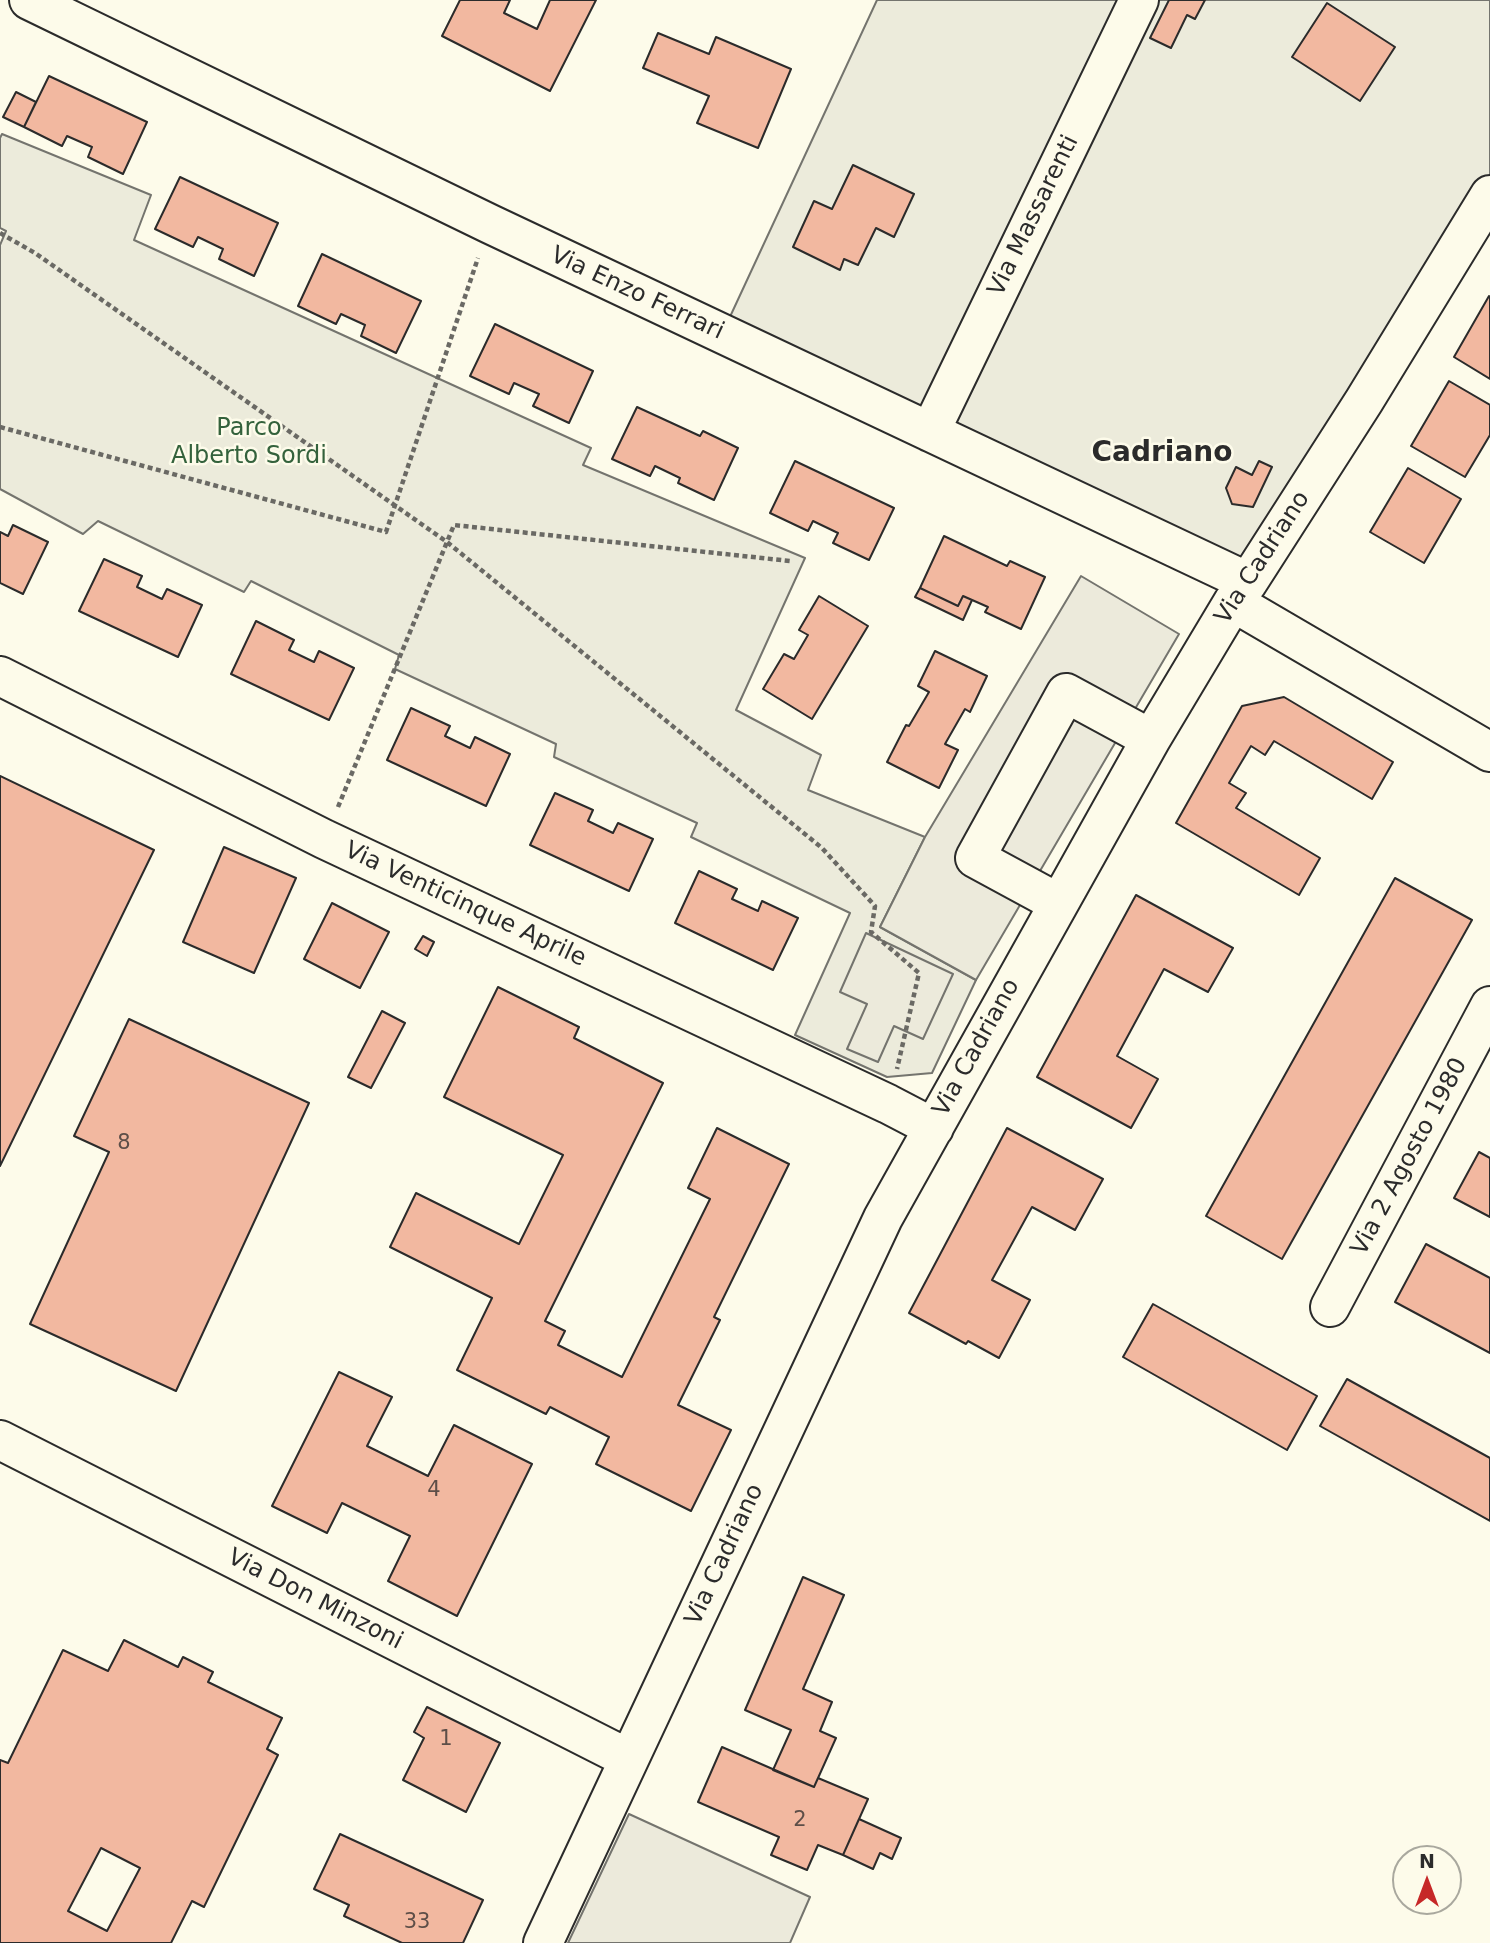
<!DOCTYPE html>
<style>
body{margin:0}
#map{position:relative;width:1490px;height:1943px;overflow:hidden;background:#fdfbea;font-family:"DejaVu Sans",sans-serif}
canvas{display:block}
.north{position:absolute;left:1392px;top:1845px;width:70px;height:70px;box-sizing:border-box;background:#fdfbea;border:2px solid #a9a89e;border-radius:50%;rotate:0deg;font-size:19px;font-weight:700;line-height:28px;text-align:center;color:#2b2b2b}
.north::after{content:'';display:block;margin:auto;width:24px;height:32px;background:#c62828;clip-path:polygon(50% 0,100% 100%,50% 72%,0 100%)}
</style>
<div id="map">
<canvas width="1490" height="1943"></canvas>
<div class="north">N</div>
</div>
<script>
const ctx = document.querySelector('canvas').getContext('2d');
ctx.lineJoin = 'round';
function fillPath(path, color) {
  ctx.fillStyle = color;
  ctx.fill(path, 'evenodd');
}
function trace(path, color, width, dash) {
  ctx.strokeStyle = color;
  ctx.lineWidth = width;
  ctx.lineCap = dash ? 'butt' : 'round';
  ctx.setLineDash(dash || []);
  ctx.stroke(path);
}
function drawText(font, color, halo, rows, align = 'center') {
  ctx.font = font + ' "DejaVu Sans",sans-serif';
  ctx.lineWidth = 5;
  ctx.setLineDash([]);
  ctx.textBaseline = 'middle';
  ctx.strokeStyle = halo;
  ctx.fillStyle = color;
  for (const [text, x, y, turn = 0] of rows) {
    ctx.save();
    ctx.translate(x, y);
    ctx.rotate((+turn || 0) * Math.PI / 180);
    ctx.textAlign = isNaN(turn) ? turn : align;
    if (halo) ctx.strokeText(text, 0, 0);
    ctx.fillText(text, 0, 0);
    ctx.restore();
  }
}
const green = new Path2D(`
 M877 0H1490V197L1239 600 722 334Z
 M2 134 151 195 134 240 591 448 583 465 805 558 736 710 821 755 808 790 925 837 880 927 976 980 932 1073 887 1077 795 1035 850 913 691 837 697 823 554 757 556 744 395 669 399 655 251 581 244 592 98 521 83 534 0 489V245L6 231 0 228V138Z`);
fillPath(green, '#ecebdb');
trace(green, '#74746e', 2);
const parking = new Path2D(`
 M1081 576 1179 634 976 980 880 927 925 837Z
 M866 933 953 974 923 1039 894 1026 878 1062 847 1049 867 1004 840 992Z
 M629 1814 810 1897 790 1943H568Z`);
fillPath(parking, '#eceadb');
trace(parking, '#74746e', 2);
const building = new Path2D(`
 M460 0H510L504 13 537 29 550 0H596L550 91 442 36Z
 M1169 0H1205L1195 19 1187 15 1171 48 1150 38Z
 M1327 3 1395 47 1360 101 1292 57Z
 M658 33 709 54 716 37 791 69 758 148 697 123 709 96 643 68Z
 M49 76 147 122 123 174 88 157 92 147 67 136 62 146 24 127Z
 M16 92 36 102 24 127 3 117Z
 M853 165 914 194 894 237 876 228 858 265 844 259 840 270 793 247 814 201 832 209Z
 M180 177 278 223 254 276 219 259 223 249 198 237 193 247 155 229Z
 M322 254 421 301 396 353 361 336 365 325 341 314 336 324 298 306Z
 M1489 296 1490 297V379L1454 357Z
 M495 324 593 371 569 423 533 406 539 394 514 383 509 394 470 376Z
 M1449 381 1490 405V435L1465 477 1411 446Z
 M637 407 700 436 703 431 738 448 714 500 678 483 680 478 655 466 650 476 612 459Z
 M795 461 894 508 869 560 833 543 838 533 813 521 808 531 770 513Z
 M1259 461 1272 467 1253 507 1232 504 1226 488 1236 467 1252 475Z
 M1408 468 1461 499 1424 563 1370 532Z
 M13 525 48 542 23 594 0 583V532L8 536Z
 M944 536 1007 566 1010 561 1045 577 1021 629 985 612 988 607 963 596 958 606 920 588Z
 M104 559 142 576 137 587 162 599 167 589 202 605 178 657 79 611Z
 M920 588 958 606 963 596 972 600 963 620 915 597Z
 M819 596 868 626 812 719 763 689 784 654 794 659 808 635 799 630Z
 M256 621 294 640 289 650 314 662 319 651 354 668 329 720 231 674Z
 M935 651 987 676 970 712 965 709 945 744 958 750 939 788 887 762 906 725 909 726 929 692 918 686Z
 M1284 697 1393 762 1372 799 1274 741 1265 755 1251 746 1229 783 1246 793 1236 808 1320 858 1299 895 1176 823 1242 706Z
 M411 708 450 726 445 736 470 748 475 737 510 754 486 806 387 760Z
 M0 776 154 850 0 1166Z
 M555 793 593 810 588 821 613 833 618 823 653 839 629 891 530 845Z
 M224 847 296 878 254 973 183 942Z
 M699 871 737 889 732 899 758 911 762 901 798 918 773 970 675 923Z
 M1395 878 1472 920 1282 1259 1206 1216Z
 M1136 895 1233 948 1208 992 1164 969 1117 1056 1158 1079 1131 1128 1037 1077Z
 M332 903 389 932 360 988 304 959Z
 M423 936 434 942 427 956 415 949Z
 M498 987 579 1027 574 1038 663 1083 545 1321 565 1331 558 1345 622 1377 710 1199 688 1188 717 1128 789 1164 714 1317 720 1320 678 1405 731 1430 691 1511 596 1464 609 1437 550 1407 546 1414 457 1370 492 1298 390 1247 416 1193 519 1244 563 1155 444 1097Z
 M382 1011 405 1023 371 1088 348 1077Z
 M129 1019 309 1103 176 1391 30 1324 109 1152 74 1136Z
 M1007 1128 1103 1179 1075 1230 1032 1207 992 1280 1030 1300 999 1358 968 1341 966 1344 909 1313Z
 M1479 1152 1490 1158V1217L1454 1198Z
 M1426 1244 1490 1278V1353L1395 1302Z
 M1153 1304 1317 1396 1287 1450 1123 1357Z
 M339 1372 392 1397 367 1446 428 1476 454 1425 532 1464 457 1616 388 1581 410 1536 342 1503 327 1533 272 1506Z
 M1347 1379 1490 1458V1521L1320 1426Z
 M803 1577 844 1595 803 1689 832 1702 820 1731 836 1738 814 1787 773 1770 791 1730 745 1710Z
 M124 1640 178 1667 183 1657 213 1672 208 1682 282 1718 267 1749 278 1755 204 1907 192 1901 171 1943H0V1760L8 1763 63 1650 108 1671ZM101 1848 140 1868 107 1931 68 1911Z
 M427 1707 500 1743 466 1812 403 1780 424 1738 414 1732Z
 M722 1747 814 1787 818 1778 868 1799 843 1855 818 1845 807 1870 771 1855 779 1837 698 1802Z
 M859 1819 901 1838 892 1859 880 1853 873 1869 843 1855Z
 M340 1834 483 1900 463 1943H402L344 1916 349 1905 314 1889Z`);
fillPath(building, '#f2b8a0');
trace(building, '#2b2b2b', 2);
const minor = new Path2D(`
 M29 0 490 224 1248 582
 M930 432 1139 0
 M1233 602 1490 752
 M0 676 324 839 888 1104 934 1128
 M1058 903 975 858 1066 693 1151 739
 M1330 1307 1490 1006
 M0 1440 629 1759
 M543 1943 883 1218 1151 739 1233 602 1248 582 1364 401 1490 195`);
trace(minor, '#2b2b2b', 42);
trace(new Path2D(`
 M0 233 35 253 447 542 822 848 875 906 871 932 919 973 897 1069
 M0 427 386 532 478 258
 M338 807 454 525 790 561`), '#6a6964', 4.5, [5, 3.5]);
trace(minor, '#fdfbea', 38);
drawText('21px', '#5d4e48', null, [
 ["8",124,1144],
 ["4",434,1491],
 ["1",446,1740],
 ["2",800,1821],
 ["33",417,1923]
]);
drawText('24px', '#2b2b2b', '#fdfbea', [
 ["Via Massarenti",1034,216,-64],
 ["Via Enzo Ferrari",637,294,25],
 ["Via Cadriano",1263,558,-57],
 ["Via Venticinque Aprile",465,905,25],
 ["Via Cadriano",977,1048,-61],
 ["Via 2 Agosto 1980",1410,1157,-62],
 ["Via Cadriano",725,1555,-65],
 ["Via Don Minzoni",315,1600,27]
]);
drawText('24px', '#34623c', '#fdfbea', [
 ["Parco",249,429],
 ["Alberto Sordi",249,457]
]);
drawText('bold 28px', '#2b2b2b', '#fdfbea', [
 ["Cadriano",1162,454]
]);
</script>
